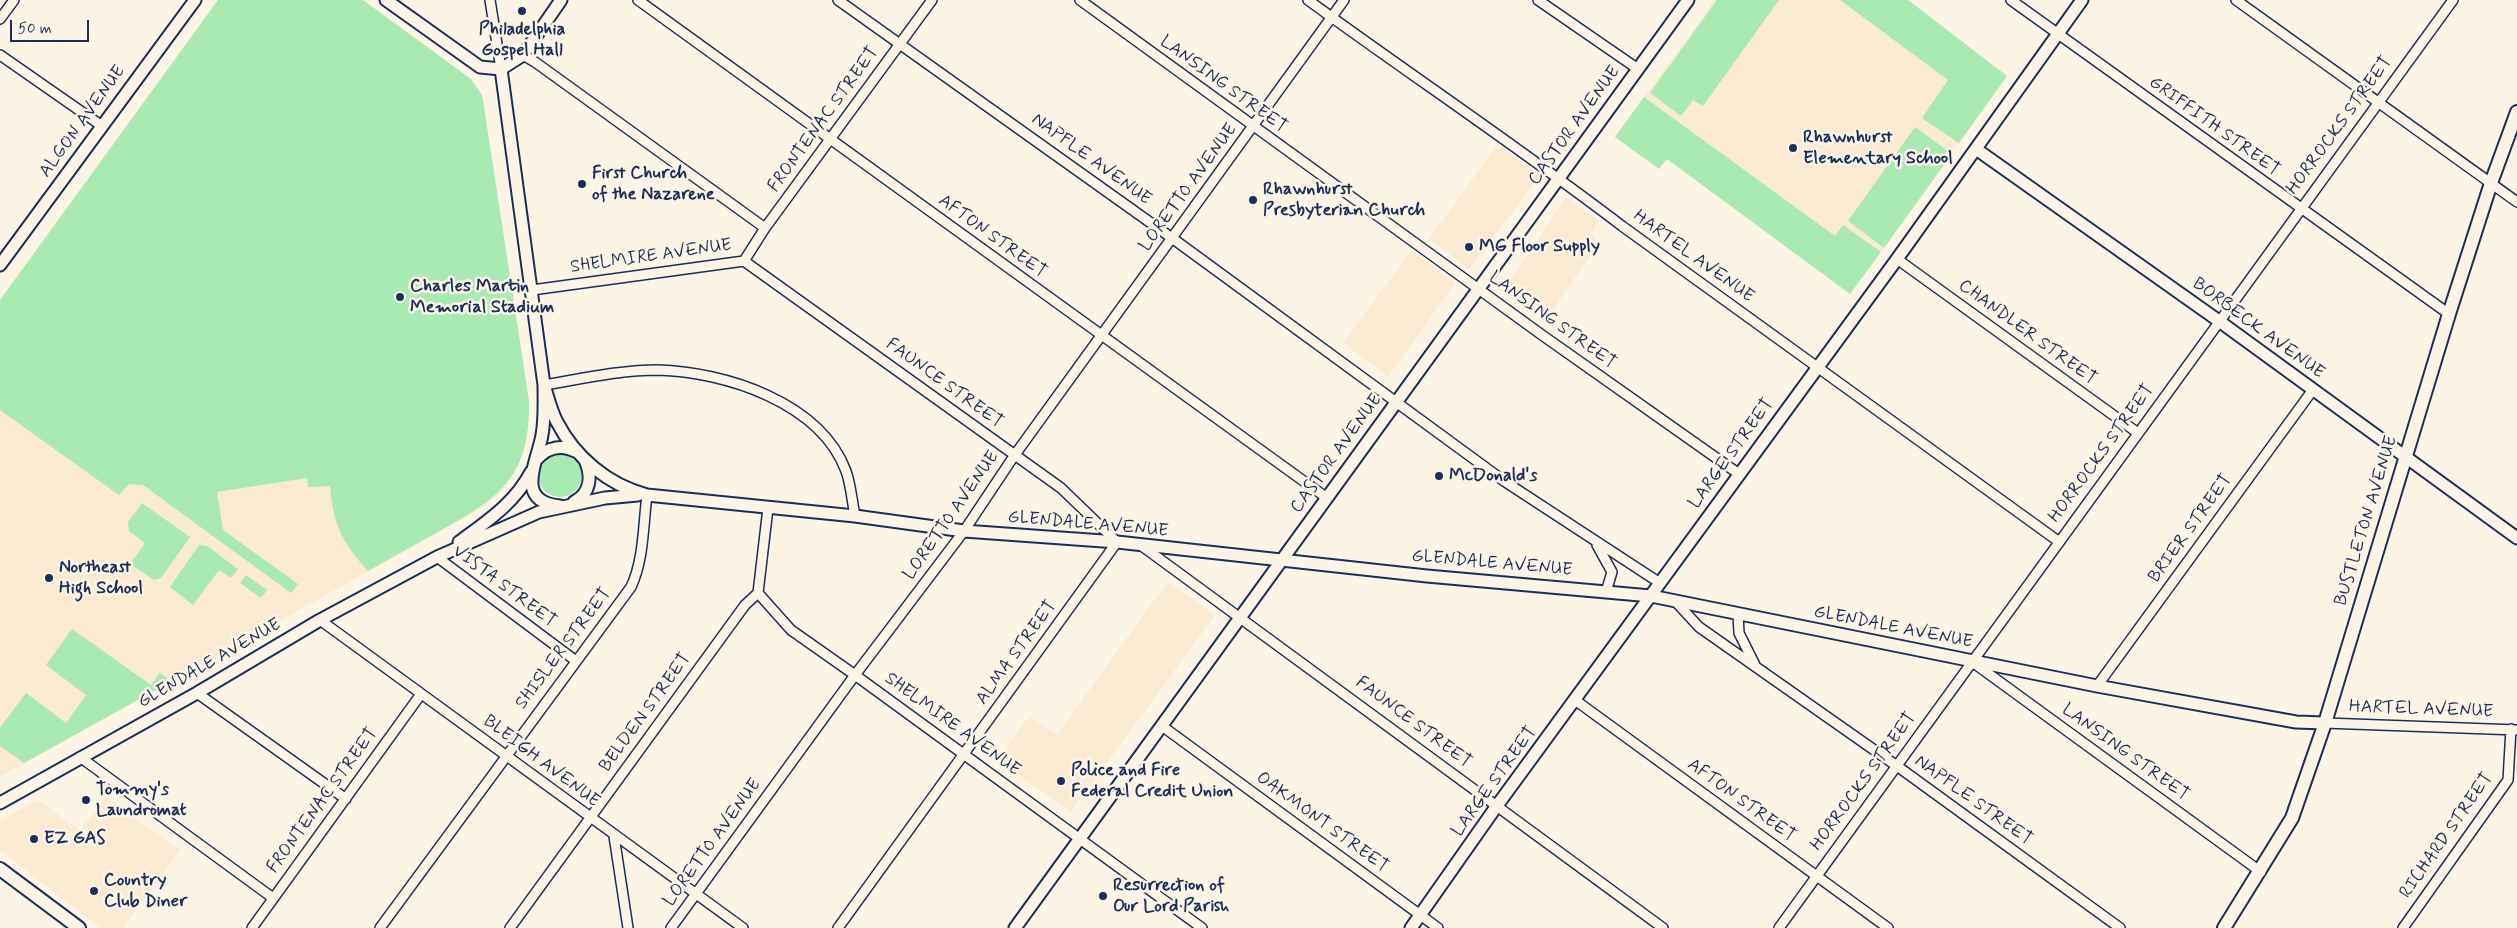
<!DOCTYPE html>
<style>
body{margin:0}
#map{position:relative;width:2517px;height:928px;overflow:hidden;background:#fcf5e5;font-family:Mynerve,sans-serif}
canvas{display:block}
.scale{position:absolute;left:10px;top:20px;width:79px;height:22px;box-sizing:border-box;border:2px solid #1b2f5e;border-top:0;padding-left:6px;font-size:15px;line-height:18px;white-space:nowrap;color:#1b2f5e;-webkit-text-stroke:4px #fcf5e5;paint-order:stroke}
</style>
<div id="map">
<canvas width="2517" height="928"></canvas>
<div class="scale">50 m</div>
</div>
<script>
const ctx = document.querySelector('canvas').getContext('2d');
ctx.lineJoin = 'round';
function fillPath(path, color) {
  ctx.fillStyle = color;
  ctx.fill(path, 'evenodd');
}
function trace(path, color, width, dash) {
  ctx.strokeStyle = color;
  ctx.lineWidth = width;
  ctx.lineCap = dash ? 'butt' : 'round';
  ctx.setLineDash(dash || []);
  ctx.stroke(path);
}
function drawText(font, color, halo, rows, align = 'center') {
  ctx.font = font + ' Mynerve,sans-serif';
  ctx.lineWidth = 5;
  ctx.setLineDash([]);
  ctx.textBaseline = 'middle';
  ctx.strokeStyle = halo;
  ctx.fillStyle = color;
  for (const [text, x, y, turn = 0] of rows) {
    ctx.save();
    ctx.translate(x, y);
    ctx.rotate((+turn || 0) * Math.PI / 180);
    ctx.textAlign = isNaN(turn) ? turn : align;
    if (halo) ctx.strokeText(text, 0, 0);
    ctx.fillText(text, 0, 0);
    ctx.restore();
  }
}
fillPath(new Path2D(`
 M218 0H363L471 79 482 95 484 107 529 401 528 432 523 454 514 474 503 490 490 501 468 516 0 777V300Z
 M1715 0H1908L2007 76 1850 294 1667 159 1659 169 1615 137Z
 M1497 145 1541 175 1469 269 1429 239Z
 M1566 197 1599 221 1591 234 1598 244 1547 319 1503 292Z
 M1411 251 1455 283 1388 377 1343 343Z
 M1168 581 1215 615 1071 812 998 760 1029 716 1057 735Z
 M106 797 180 850 123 928H101L0 850V821L37 800 80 830Z`), '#faead2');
fillPath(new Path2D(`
 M218 0H363L471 79 482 95 484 107 529 401C530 475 502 497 441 530 417 544 392 557 368 571 342 542 333 524 330 486L308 487 307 478 217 492 223 530 298 584 291 593 143 485 129 484 119 495 0 410V300Z
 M1717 0H1779L1703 106 1693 100 1681 116 1650 93Z
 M1840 0H1908L2007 76 1959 143 1922 118 1948 80Z
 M1644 97 1835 236 1843 225 1881 252 1850 294 1667 159 1659 169 1615 137Z
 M1915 127 1952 154 1884 248 1848 221Z
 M538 475a22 22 0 1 1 44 0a22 22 0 1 1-44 0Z
 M142 503 190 537 161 578 154 580 130 564 145 543 129 531 128 522Z
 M199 545 207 546 238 569 231 578 219 570 193 605 170 587Z
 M246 575 267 590 261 598 240 583Z
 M72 629 151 685 160 673 172 681 24 763 0 746V728L26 693 66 723 86 695 46 665Z`), '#a9e9b2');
const street = new Path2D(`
 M490 0 501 69
 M638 0 1327 498
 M838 0 1172 238 1504 481 1660 583
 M1080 0 1542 335 1739 474
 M1308 0C1412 76 1520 148 1622 226L2058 541
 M1538 0 1638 69
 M2011 0 2449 314
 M2236 0 2517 202
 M0 19 14 0
 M0 55 102 126
 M523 55 535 62 765 228
 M1897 259 2138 433
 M744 261 1061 488 1117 542 838 928
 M744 261 765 228 932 0
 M532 290 744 261
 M544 385C581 379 620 370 658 370 725 372 820 402 846 471 851 485 852 501 855 516
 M768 508 758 593 791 630 855 675 1202 928
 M1597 545 1612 572 1606 592
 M1142 546 1663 928
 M437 557 576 661
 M1675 601 1699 627 1897 766 2120 928
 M1738 614 1739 633 1755 665
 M320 620 743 928
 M1971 661 2261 872
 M2097 686 2312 391
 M197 693 346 799
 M1575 700 1888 928
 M2325 723 2517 730
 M1162 726 1438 928
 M80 757 273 898
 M614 836 628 928
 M252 928 421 694
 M380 928 631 587C644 559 643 526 647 495
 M510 928 745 605 758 593
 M671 928 855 675 964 531 1014 456 1344 0
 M1779 928 2453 0
 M2403 928 2508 780 2511 729`);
const secondary = new Path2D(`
 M386 0 480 67 501 69
 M501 69 544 385C544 402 545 419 542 435 538 460 513 502 560 506
 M501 69 523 55 561 0
 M1976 149 2219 321 2517 538
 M0 265 195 0
 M544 385C548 397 551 411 557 422 575 457 608 485 647 495L855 516 964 531 1117 542 1427 576 1651 596 2097 686 2296 722 2325 723
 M536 460C547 447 562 444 577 452
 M574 502C591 493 592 476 585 460
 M459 542C487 521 514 504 531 472
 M0 803 197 693 320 620 437 557 539 512 605 498 638 495
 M1015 928 1688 0
 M1411 928 1496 807 1897 259 2082 0`);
const primary = new Path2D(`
 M0 869 79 928
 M2224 928 2292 818 2325 723 2449 314 2491 183 2517 112`);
trace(street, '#1b2f5e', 12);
trace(secondary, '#1b2f5e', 15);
trace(primary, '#1b2f5e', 16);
trace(street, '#fcf5e5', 9);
trace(secondary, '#fcf5e5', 11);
trace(primary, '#fcf5e5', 12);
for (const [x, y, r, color] of [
 [522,11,5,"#1b2f5e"],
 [1793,148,5,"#1b2f5e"],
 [582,184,5,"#1b2f5e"],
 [1253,200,5,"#1b2f5e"],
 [1469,247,5,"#1b2f5e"],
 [400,297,5,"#1b2f5e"],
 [1439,476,5,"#1b2f5e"],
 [49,578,5,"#1b2f5e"],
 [1061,781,5,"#1b2f5e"],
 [86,800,5,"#1b2f5e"],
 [34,839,5,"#1b2f5e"],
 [94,891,5,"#1b2f5e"],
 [1103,896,5,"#1b2f5e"]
]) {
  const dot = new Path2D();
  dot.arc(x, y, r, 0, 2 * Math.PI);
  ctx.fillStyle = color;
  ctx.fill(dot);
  trace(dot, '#fcf5e5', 2);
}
drawText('bold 18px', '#1b2f5e', '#fcf5e5', [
 ["Philadelphia",522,30,"center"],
 ["Gospel Hall",522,51,"center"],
 ["Rhawnhurst",1803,138],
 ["Elementary School",1803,159],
 ["First Church",592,174],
 ["of the Nazarene",592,195],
 ["Rhawnhurst",1263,190],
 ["Presbyterian Church",1263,211],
 ["MG Floor Supply",1479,247],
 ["Charles Martin",410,287],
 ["Memorial Stadium",410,308],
 ["McDonald's",1449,476],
 ["Northeast",59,568],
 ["High School",59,589],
 ["Police and Fire",1071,771],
 ["Federal Credit Union",1071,792],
 ["Tommy's",96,790],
 ["Laundromat",96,811],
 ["EZ GAS",44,839],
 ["Country",104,881],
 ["Club Diner",104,902],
 ["Resurrection of",1113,886],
 ["Our Lord Parish",1113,907]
], 'left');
drawText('18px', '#1b2f5e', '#fcf5e5', [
 ["LANSING STREET",1223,85,36],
 ["FRONTENAC STREET",824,120,-54],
 ["ALGON AVENUE",83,122,-54],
 ["CASTOR AVENUE",1575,126,-54],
 ["HORROCKS STREET",2340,126,-54],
 ["GRIFFITH STREET",2214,127,36],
 ["NAPFLE AVENUE",1091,160,36],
 ["LORETTO AVENUE",1189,188,-54],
 ["AFTON STREET",992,237,36],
 ["SHELMIRE AVENUE",651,257,-8],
 ["HARTEL AVENUE",1693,257,36],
 ["LANSING STREET",1552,321,36],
 ["BORBECK AVENUE",2258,329,36],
 ["CHANDLER STREET",2027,333,36],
 ["FAUNCE STREET",944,384,36],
 ["CASTOR AVENUE",1337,454,-54],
 ["LARGE STREET",1732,454,-54],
 ["HORROCKS STREET",2102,454,-54],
 ["LORETTO AVENUE",952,516,-55],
 ["BUSTLETON AVENUE",2367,521,-73],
 ["GLENDALE AVENUE",1088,525,5],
 ["BRIER STREET",2191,529,-54],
 ["GLENDALE AVENUE",1492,564,5],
 ["VISTA STREET",504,587,37],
 ["GLENDALE AVENUE",1893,628,11],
 ["SHISLER STREET",564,649,-53],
 ["ALMA STREET",1017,653,-54],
 ["GLENDALE AVENUE",210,664,-30],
 ["HARTEL AVENUE",2421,710,2],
 ["BELDEN STREET",646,713,-54],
 ["FAUNCE STREET",1413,723,37],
 ["SHELMIRE AVENUE",952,725,36],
 ["LANSING STREET",2125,753,36],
 ["BLEIGH AVENUE",541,762,37],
 ["LARGE STREET",1495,782,-54],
 ["HORROCKS STREET",1864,782,-54],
 ["FRONTENAC STREET",323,801,-54],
 ["AFTON STREET",1741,801,36],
 ["NAPFLE STREET",1973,801,36],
 ["OAKMONT STREET",1322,823,36],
 ["RICHARD STREET",2447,836,-55],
 ["LORETTO AVENUE",713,843,-54]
]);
</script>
